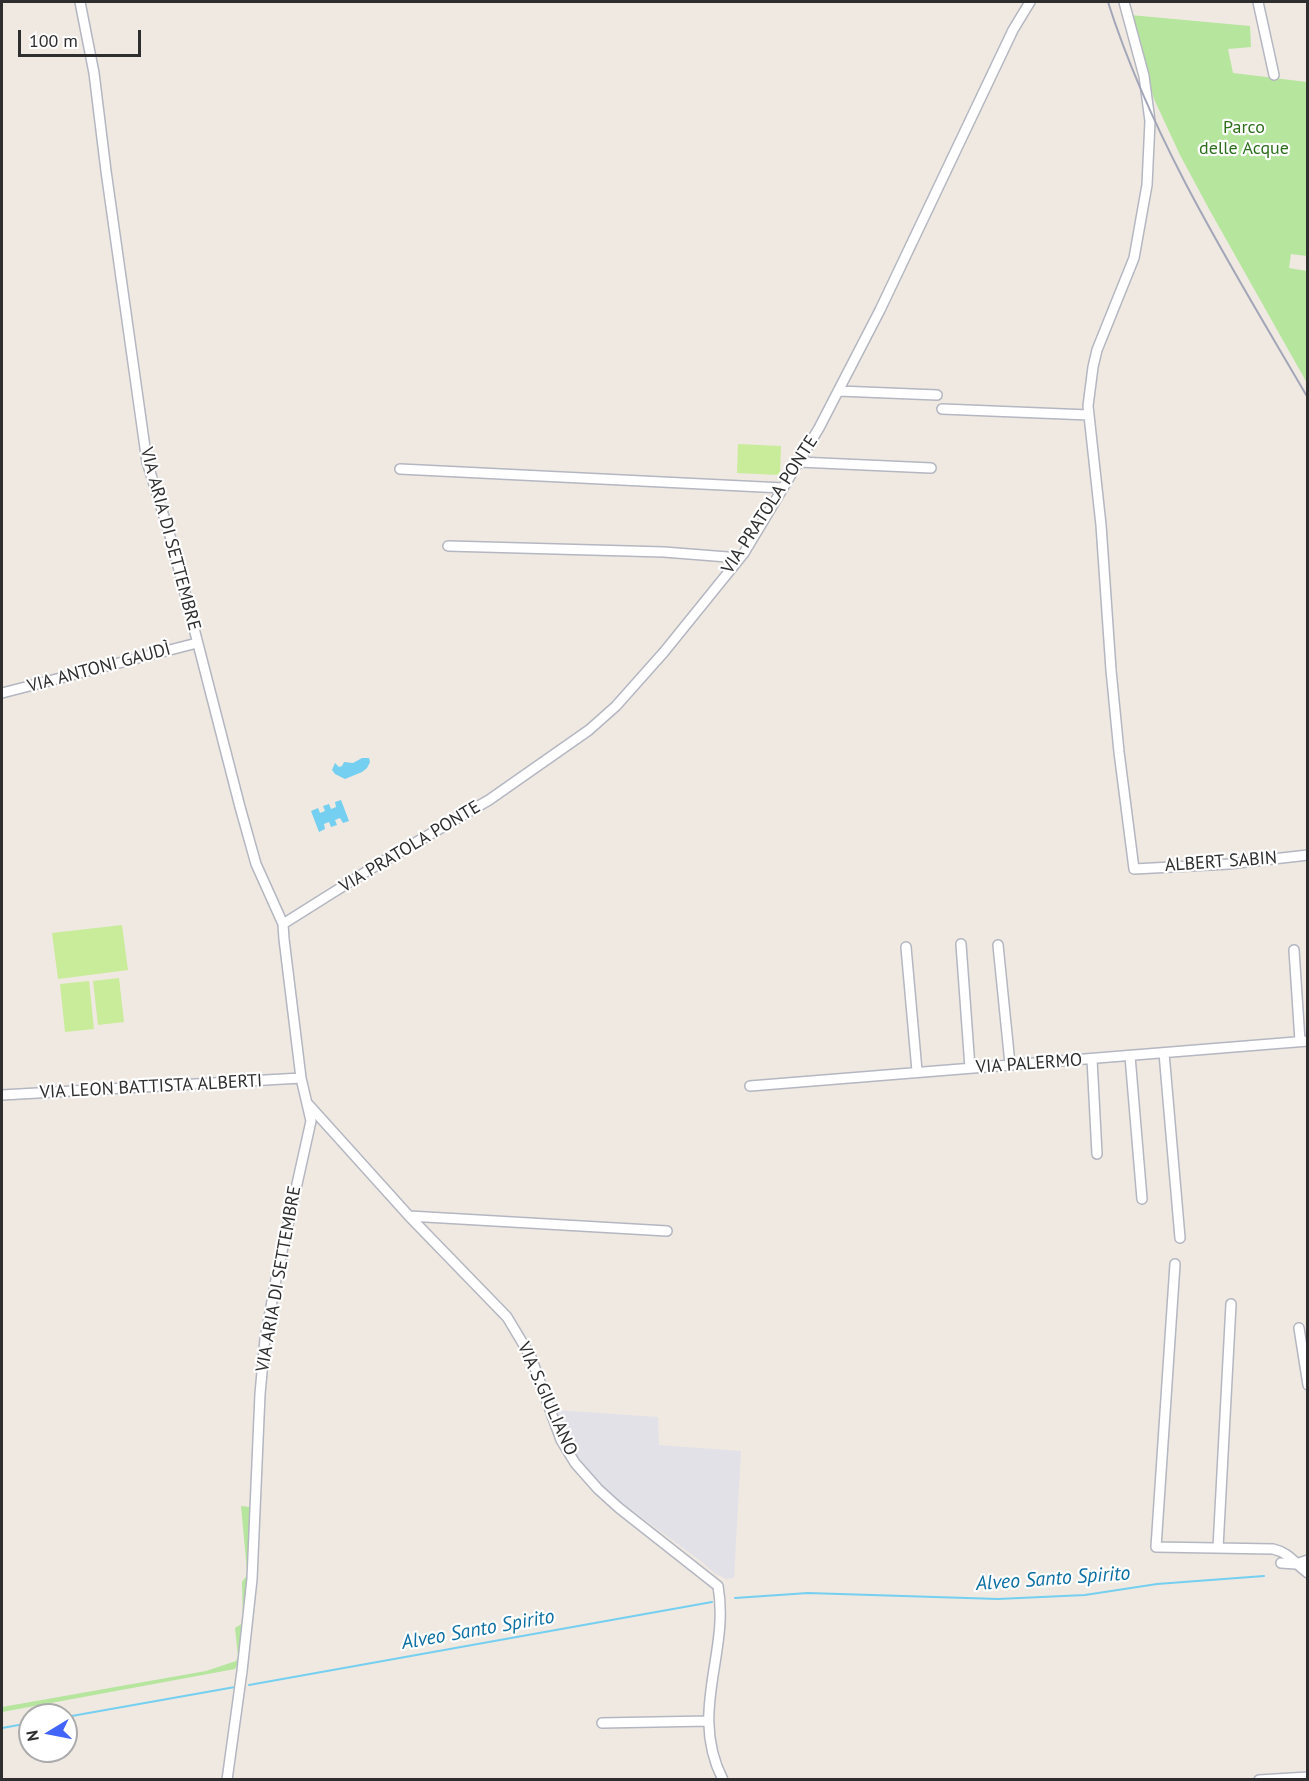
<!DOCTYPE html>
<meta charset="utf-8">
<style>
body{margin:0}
#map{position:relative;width:1309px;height:1781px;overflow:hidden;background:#efe9e1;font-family:"PT Sans",sans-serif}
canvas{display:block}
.frame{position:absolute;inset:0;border:3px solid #2e2e2e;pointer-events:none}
.north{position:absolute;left:18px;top:1703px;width:60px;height:60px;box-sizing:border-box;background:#fff;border:2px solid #ababab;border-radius:50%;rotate:260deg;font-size:16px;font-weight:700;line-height:24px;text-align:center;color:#2e2e2e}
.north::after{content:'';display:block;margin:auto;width:21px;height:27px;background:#4264fb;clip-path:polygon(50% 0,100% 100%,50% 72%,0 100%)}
.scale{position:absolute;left:18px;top:30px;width:123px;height:27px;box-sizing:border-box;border:3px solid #2e2e2e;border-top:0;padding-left:8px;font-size:18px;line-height:21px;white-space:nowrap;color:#2e2e2e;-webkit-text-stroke:4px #fff;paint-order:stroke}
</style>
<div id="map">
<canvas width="1309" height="1781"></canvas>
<div class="frame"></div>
<div class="north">N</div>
<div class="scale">100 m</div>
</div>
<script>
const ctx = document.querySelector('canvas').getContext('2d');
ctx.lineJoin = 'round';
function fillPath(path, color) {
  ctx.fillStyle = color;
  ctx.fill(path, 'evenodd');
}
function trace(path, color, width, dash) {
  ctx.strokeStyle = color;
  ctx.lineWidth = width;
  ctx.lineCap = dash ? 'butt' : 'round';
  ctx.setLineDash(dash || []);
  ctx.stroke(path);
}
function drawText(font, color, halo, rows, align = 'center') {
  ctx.font = font + ' "PT Sans",sans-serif';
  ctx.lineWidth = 4.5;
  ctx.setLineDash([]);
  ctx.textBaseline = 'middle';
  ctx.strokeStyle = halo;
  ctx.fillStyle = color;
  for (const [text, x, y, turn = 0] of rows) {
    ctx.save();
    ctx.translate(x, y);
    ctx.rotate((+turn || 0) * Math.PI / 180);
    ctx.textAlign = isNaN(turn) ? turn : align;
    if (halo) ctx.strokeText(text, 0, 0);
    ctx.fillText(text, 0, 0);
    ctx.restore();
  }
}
fillPath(new Path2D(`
 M556 1410 658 1417 659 1445 741 1451 734 1578 726 1579 714 1573 702 1562 622 1503 602 1485 579 1459 565 1436Z`), '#e3e1e8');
fillPath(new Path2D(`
 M1130 15 1250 26 1251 47 1228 49 1233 73 1307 82V256L1291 254 1289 268 1307 271V383L1209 209 1180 155 1154 99Z
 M241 1506 250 1507 252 1510 249 1576 239 1661 235 1669 2 1712V1707L206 1671 236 1661 238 1657 235 1628 243 1623 242 1582 247 1575V1571Z`), '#b6e59e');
fillPath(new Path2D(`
 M738 444 781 446 780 475 737 473Z
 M122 925 128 970 58 979 52 933Z
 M119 978 124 1022 98 1025 93 981Z
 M89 981 94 1029 65 1032 60 984Z`), '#c9ec9a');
fillPath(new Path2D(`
 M362 758H369L370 762 367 768 362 772 345 779 335 774 332 770 335 763 339 767 342 766 344 762 353 763Z
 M341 800 349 821 343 823 340 818 335 820 337 825 331 827 329 822 324 824 325 829 319 832 311 811 318 808 320 813 325 811 323 806 329 804 331 809 336 807 335 802Z`), '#75cff0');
trace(new Path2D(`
 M735 1598 808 1593 998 1599 1085 1595 1157 1584 1264 1576
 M249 1685 712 1602
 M66 1717 235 1687
 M2 1728 30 1723`), '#75cff0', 2);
const street = new Path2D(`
 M80 2 94 73 106 171 147 462 171 539 240 807 256 864 283 924 284 939 301 1078 311 1121 277 1274 265 1339 260 1394 252 1579 242 1671 227 1780
 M1124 2 1144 76 1150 121 1147 185 1134 258 1097 350 1093 367 1088 406 1101 525 1111 670 1119 752 1134 869 1229 864 1308 855
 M1258 2 1274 75
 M839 391 937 395
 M942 409 1089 415
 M799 462 931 468
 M400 469 783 488
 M448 546 664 552 740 558
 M2 693 197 643
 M283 924 372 868 489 800 589 730 616 706 664 652 744 553 819 428 880 310 1013 30 1030 2
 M961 944 970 1068
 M998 945 1010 1064
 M906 947 917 1071
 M1294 950 1300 1041
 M1164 1053 1180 1238
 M1130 1056 1142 1199
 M1092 1059 1097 1154
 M750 1086 1308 1041
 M2 1095 301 1078
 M308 1104 409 1216 507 1317 531 1357 561 1440 575 1463 598 1489 619 1508 718 1586C730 1654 688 1711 723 1780
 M409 1216 667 1231
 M1175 1264 1156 1547 1273 1549C1290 1553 1294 1563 1308 1573
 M1299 1328 1308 1385
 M1218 1548 1231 1304
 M1281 1563 1296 1564 1308 1560
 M602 1723 708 1721
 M1259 1780 1308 1777`);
trace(street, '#b4b7c1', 12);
trace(street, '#fff', 9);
trace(new Path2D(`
 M1108 2C1153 143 1234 271 1308 398`), '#a3a6b8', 2);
drawText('18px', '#2c6e1b', '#fff', [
 ["Parco",1244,128],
 ["delle Acque",1244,149]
]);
drawText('18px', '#2e2e2e', '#fff', [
 ["VIA PRATOLA PONTE",770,505,-57],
 ["VIA ARIA DI SETTEMBRE",170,539,75],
 ["VIA ANTONI GAUDÌ",99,668,-15],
 ["VIA PRATOLA PONTE",410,847,-31],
 ["ALBERT SABIN",1221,862,-4],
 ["VIA PALERMO",1029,1064,-4],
 ["VIA LEON BATTISTA ALBERTI",151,1087,-3],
 ["VIA ARIA DI SETTEMBRE",279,1279,-80],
 ["VIA S.GIULIANO",547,1399,66]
]);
drawText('italic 20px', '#0d6fa3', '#fff', [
 ["Alveo Santo Spirito",1053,1579,-4],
 ["Alveo Santo Spirito",478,1630,-10]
]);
</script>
